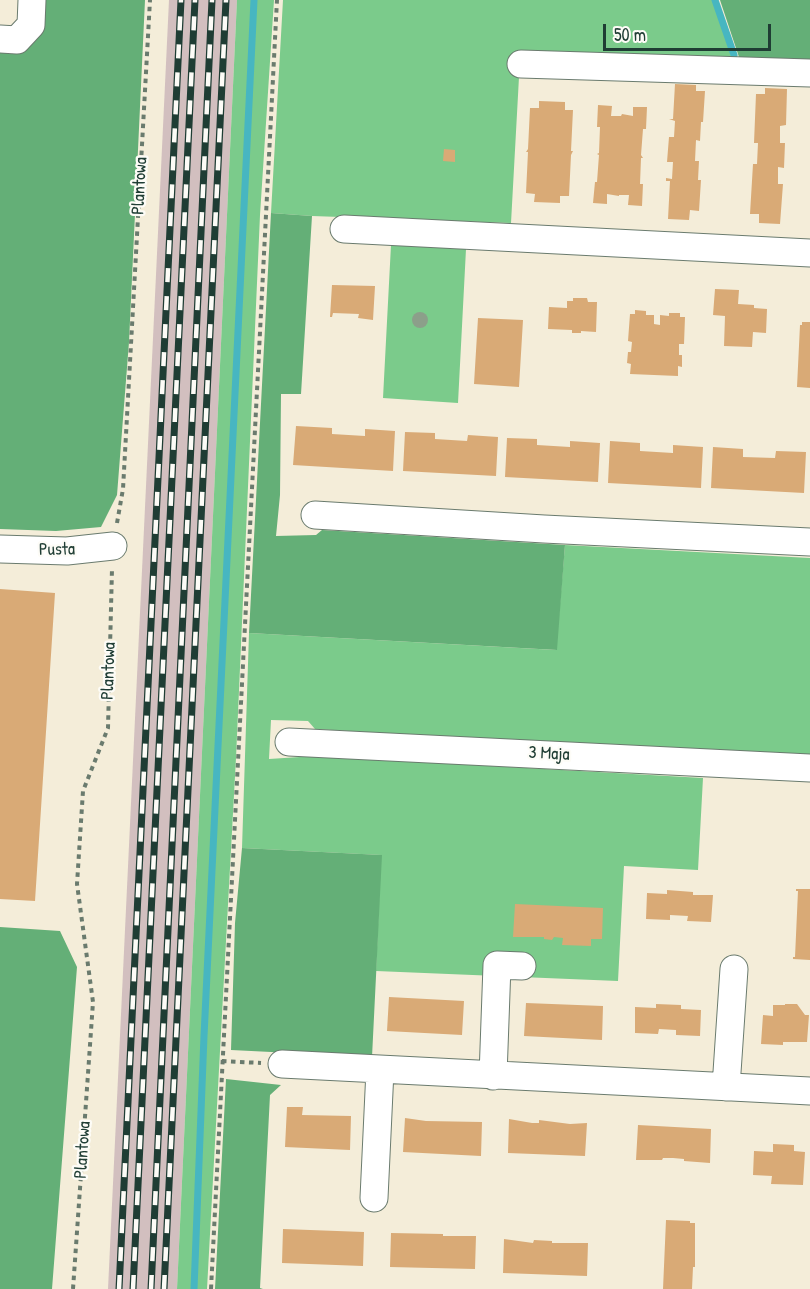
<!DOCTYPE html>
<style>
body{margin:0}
#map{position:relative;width:810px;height:1289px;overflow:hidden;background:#f4edd9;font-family:"Patrick Hand",sans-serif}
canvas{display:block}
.scale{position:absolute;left:603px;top:24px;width:168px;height:27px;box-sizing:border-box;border:3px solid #1f3d34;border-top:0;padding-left:8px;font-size:18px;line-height:21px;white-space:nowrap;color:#1f3d34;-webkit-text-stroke:4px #fdfcf7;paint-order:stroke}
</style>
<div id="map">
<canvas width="810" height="1289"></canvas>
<div class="scale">50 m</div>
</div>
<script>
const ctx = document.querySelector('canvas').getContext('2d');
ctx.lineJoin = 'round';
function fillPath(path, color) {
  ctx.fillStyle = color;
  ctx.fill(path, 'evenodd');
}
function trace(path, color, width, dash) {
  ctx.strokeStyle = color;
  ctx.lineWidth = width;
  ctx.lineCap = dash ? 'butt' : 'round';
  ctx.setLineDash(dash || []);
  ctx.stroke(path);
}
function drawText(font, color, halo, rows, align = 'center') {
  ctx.font = font + ' "Patrick Hand",sans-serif';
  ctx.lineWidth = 4.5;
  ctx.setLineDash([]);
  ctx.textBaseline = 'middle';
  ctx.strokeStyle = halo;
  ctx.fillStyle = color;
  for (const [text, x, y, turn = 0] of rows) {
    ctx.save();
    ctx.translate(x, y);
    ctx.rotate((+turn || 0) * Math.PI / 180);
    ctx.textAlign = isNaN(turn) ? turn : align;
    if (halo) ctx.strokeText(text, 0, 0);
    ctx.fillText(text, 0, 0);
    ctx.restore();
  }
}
fillPath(new Path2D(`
 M169 0H237L177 1289H108Z`), '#d2bfbf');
fillPath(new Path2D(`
 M237 0H274L260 215 236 758 207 1289H177Z
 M283 0H713L733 62 519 77 511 223 312 216 271 213Z
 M391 245 466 249 458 403 383 398Z
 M565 545 810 558V758L315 729 308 721 271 720 269 759 315 756 703 778 698 870 624 866 618 981 376 971 381 855 242 848 249 633 556 650Z`), '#7bcb8b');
fillPath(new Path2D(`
 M41 0H145L129 342 117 495 101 527 56 531 0 529V51Z
 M720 0H810V61L739 57Z
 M271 213 312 216 301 394H281L280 495 276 536 316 535 322 530 565 545 557 650 249 633Z
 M242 848 382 855 372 1057 231 1050 235 923Z
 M0 927 60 931 77 967 52 1289H0Z
 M226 1079 281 1085 270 1095 260 1288 263 1289H215Z`), '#64af77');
trace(new Path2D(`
 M715 0 734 55
 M194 1289 204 1036 254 0`), '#47b6c1', 7);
fillPath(new Path2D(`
 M675 84 696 85V91H705L703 122H701L700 141 696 140 695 161H699L698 180H701L699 211 690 210 689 220 668 219 670 181H666V178L672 179 673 162H667L669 137H674L675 121 669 119H673Z
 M765 88 787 89 786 125 780 126V143H785L784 168 778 167V184H783L780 224 759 223V214H750L753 164H757L758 143H754L756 94H765Z
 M539 101 565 102V110H573L571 151H573L571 155 569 196H560V203L534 202 535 194 526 193 528 152H526L528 149 530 108H539Z
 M598 105 612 106 611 116H621L622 114 633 116V107H647L646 129H643L641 155 643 158H641L640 184H643L642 206 628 205 629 195H619V196L607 194V204L593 203 595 182H597L599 155 597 154 599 153 600 127H597Z
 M444 149 455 150V162L443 161Z
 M332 285 375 286 373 320 358 318 359 314 333 313 332 317H330Z
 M715 289 739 290 738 304 754 305V308L767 309 766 333 753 332 752 347 724 346 725 316 713 315Z
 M573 298H587L588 302H597L596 332 581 331V333H572V330L548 329 549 307 567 308V301H573Z
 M635 310 646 311V315H654V324L660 325V315L669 316V313H680V317H685L684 344H679V355H682V367L678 366V376L630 374 631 364 627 363 628 352H631L632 342 628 341 630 314H635Z
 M478 318 523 320 519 387 474 384Z
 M802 322H810V388L797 387 800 325H802Z
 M296 426 332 428V434L365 436V429L395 431 393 471 293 465Z
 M405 432 435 433V439L467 441 468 435 498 437 496 476 403 471Z
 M507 438 537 439V445L570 447V441L600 443 598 482 505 477Z
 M610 441 640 443V451L673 453V445L703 447 701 488 608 483Z
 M713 447 743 449V457L775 458 776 451 806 452 804 493 711 488Z
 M0 589 55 593 35 901 0 899Z
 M796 889H810V960L793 959V957H795L798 891H796Z
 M667 890 693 892V895H713L711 922 687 921 688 916 670 915V920L646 919 647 893 667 894Z
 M515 904 603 908 602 939H591V946L562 945 563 938 554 937 552 940 544 939V937H513Z
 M389 997 464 1001 462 1035 387 1031Z
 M526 1003 603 1006 602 1040 524 1036Z
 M656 1004 681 1005V1009L701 1010 700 1036 676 1035V1030L659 1029 658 1034 635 1033V1007L656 1008Z
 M785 1004H797L805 1015H809L807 1042H783V1045L761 1044 763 1015 773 1016V1005H785Z
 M287 1107H303L302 1115 351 1116 350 1150 285 1147Z
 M405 1118 426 1121 482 1122 481 1156 403 1152Z
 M509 1119 532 1123H539V1120L570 1124 587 1123 585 1156 508 1153Z
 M638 1125 711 1129 710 1163 684 1161V1159L673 1158H663L662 1160H636Z
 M773 1144 794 1145V1151L805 1152 803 1185 771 1184 772 1176 753 1175 754 1151 773 1152Z
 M666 1220 690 1221V1223H695V1267H693L692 1289H663Z
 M283 1229 364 1232 363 1266 282 1263Z
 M391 1233 443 1234V1236H476L475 1269 390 1267Z
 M504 1239 533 1243 534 1240 552 1241V1243H588L587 1276 503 1273Z`), '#d9aa76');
const minor = new Path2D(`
 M0 39 17 40 31 25 32 0
 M521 64 810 73
 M344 229 810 253
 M315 515 544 529 810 542
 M0 549 67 551 113 546
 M289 742 810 768
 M282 1064 810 1091
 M493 1076 497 965 522 966
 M726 1087 734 969
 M374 1198 380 1070`);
trace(minor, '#6a7b6e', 29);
trace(new Path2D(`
 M117 523 123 489 150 0
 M222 1061 261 1063
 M73 1289 93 1002 77 884 83 791 108 728 112 569
 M211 1289 277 0`), '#6a7b6e', 4, [4.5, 4.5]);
trace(minor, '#fff', 27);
const rail = new Path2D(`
 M119 1289 181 0
 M133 1289 195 0
 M151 1289 212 0
 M164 1289 226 0`);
trace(rail, '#1f3d34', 7);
trace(rail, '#fdfcf7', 4.5, [14]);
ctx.fillStyle = '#8c9f8a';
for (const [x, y] of [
 [420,320]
]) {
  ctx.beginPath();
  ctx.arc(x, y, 8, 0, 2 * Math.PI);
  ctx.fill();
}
drawText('18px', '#1f3d34', '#fdfcf7', [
 ["Plantowa",140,186,-87],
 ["Pusta",57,550,-1],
 ["Plantowa",109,671,-88],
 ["3 Maja",549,754,3],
 ["Plantowa",83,1150,-86]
]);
</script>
